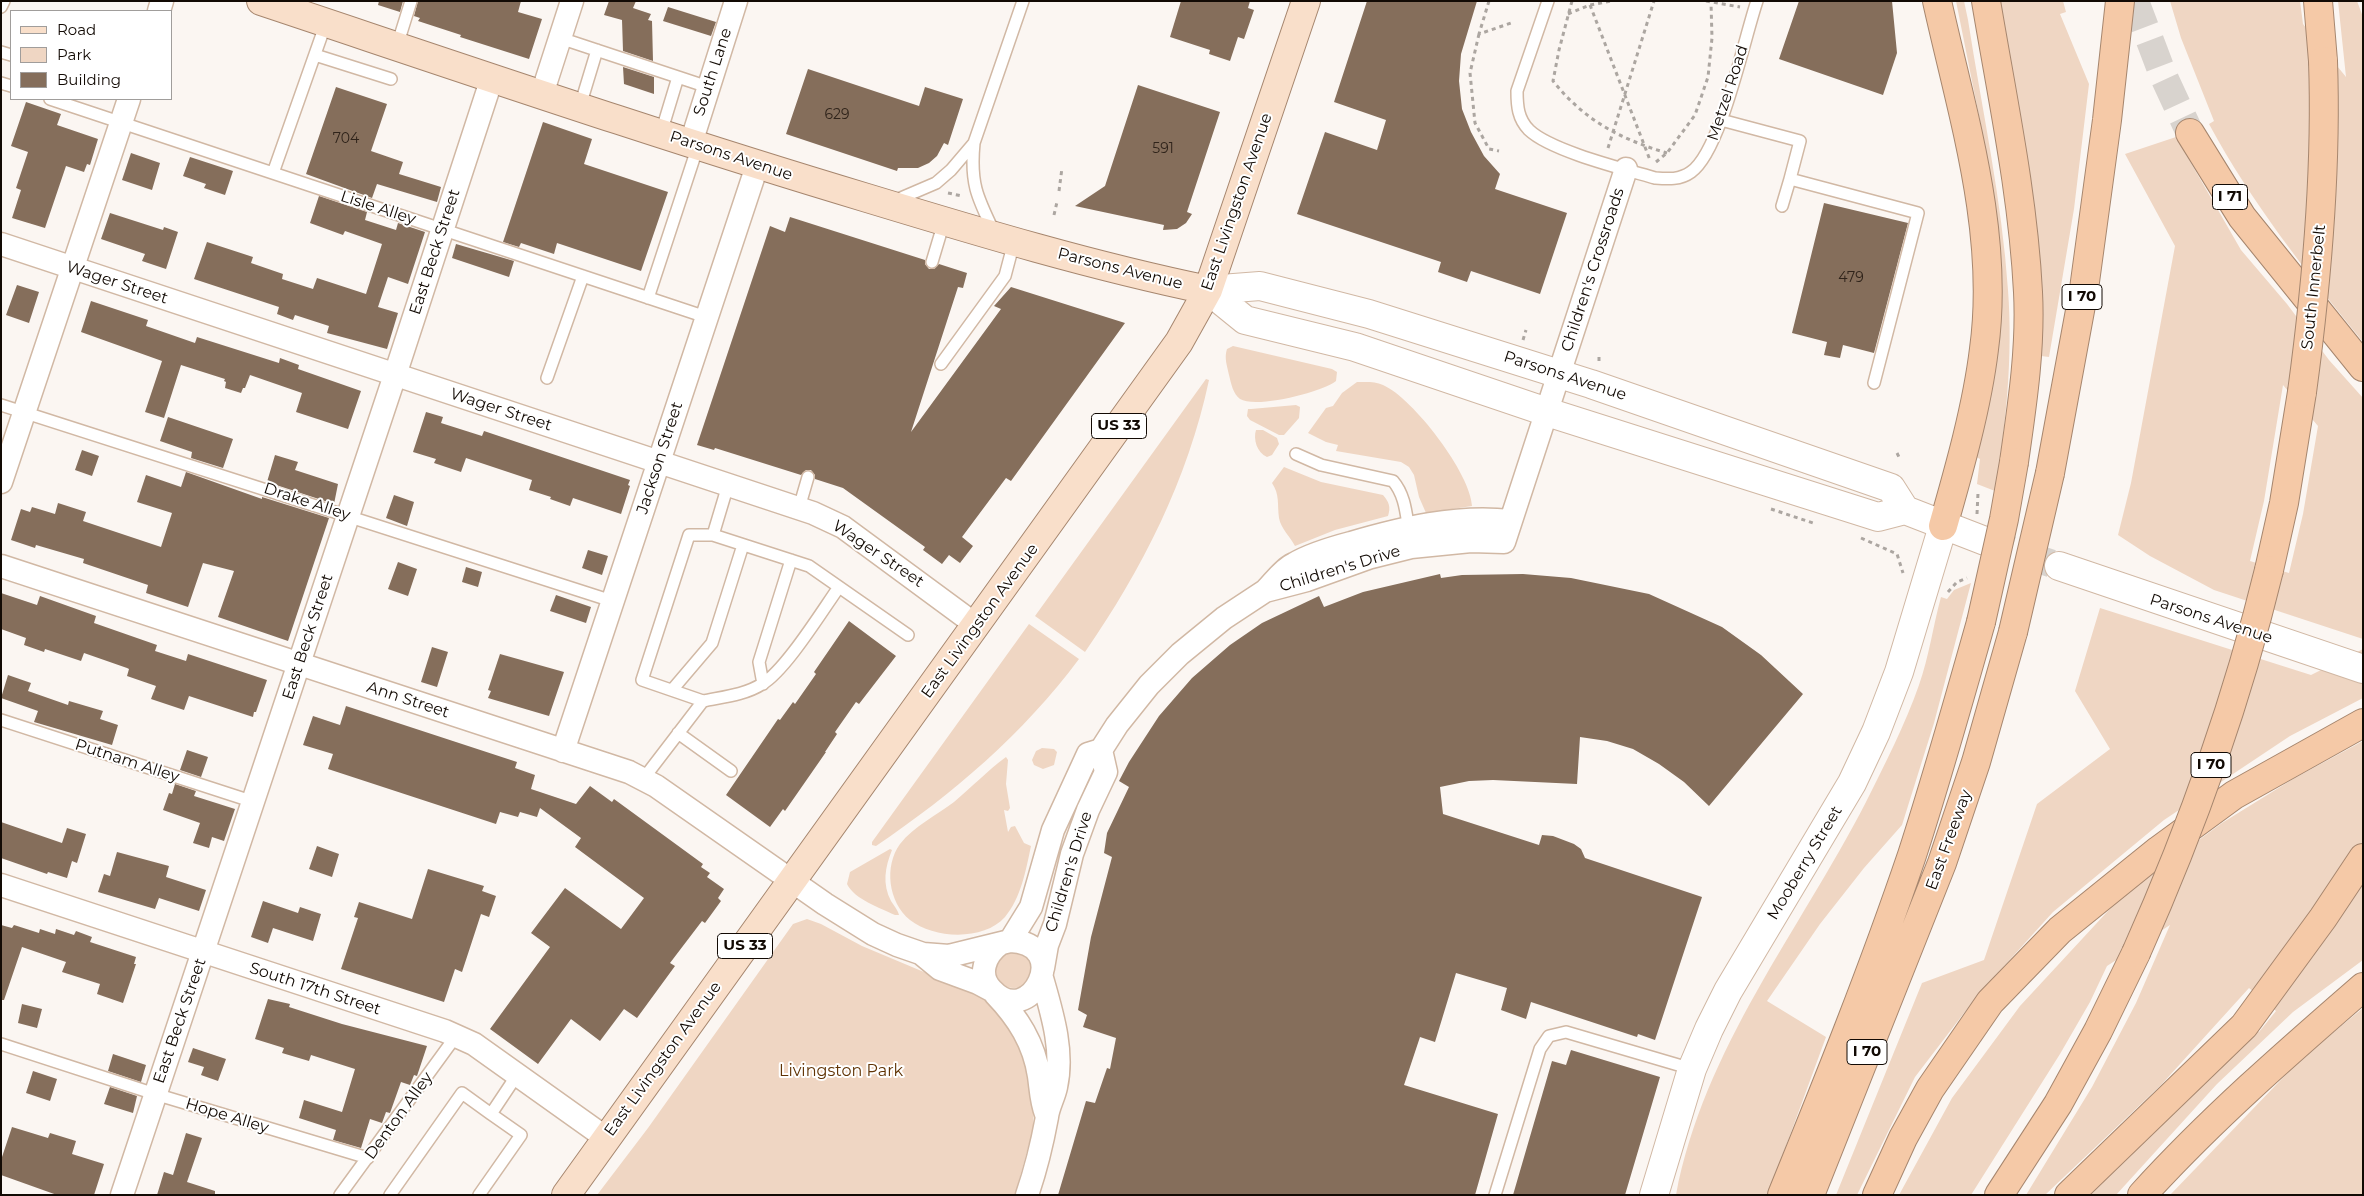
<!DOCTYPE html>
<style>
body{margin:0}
#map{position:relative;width:2364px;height:1196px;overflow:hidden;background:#fbf6f2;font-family:Montserrat,sans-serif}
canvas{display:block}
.frame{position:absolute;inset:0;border:2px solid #120a04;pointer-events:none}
.legend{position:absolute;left:10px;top:10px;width:162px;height:90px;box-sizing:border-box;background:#fff;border:1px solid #a09d9b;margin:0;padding:6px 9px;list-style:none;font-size:15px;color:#120a04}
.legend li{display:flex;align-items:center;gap:10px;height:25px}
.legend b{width:25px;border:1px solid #a09d9b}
</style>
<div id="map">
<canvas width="2364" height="1196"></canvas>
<div class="frame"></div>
<ul class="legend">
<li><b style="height:6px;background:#f9dfca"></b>Road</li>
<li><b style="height:14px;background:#efd6c3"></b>Park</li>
<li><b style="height:14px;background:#856e5b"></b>Building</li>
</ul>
</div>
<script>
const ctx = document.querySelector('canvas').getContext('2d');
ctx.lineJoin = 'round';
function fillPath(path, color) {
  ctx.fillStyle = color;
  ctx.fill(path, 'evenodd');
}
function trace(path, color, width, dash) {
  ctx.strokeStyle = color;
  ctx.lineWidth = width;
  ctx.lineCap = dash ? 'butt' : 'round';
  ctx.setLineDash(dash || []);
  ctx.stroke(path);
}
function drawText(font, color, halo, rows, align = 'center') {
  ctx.font = font + ' Montserrat,sans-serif';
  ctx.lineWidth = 4;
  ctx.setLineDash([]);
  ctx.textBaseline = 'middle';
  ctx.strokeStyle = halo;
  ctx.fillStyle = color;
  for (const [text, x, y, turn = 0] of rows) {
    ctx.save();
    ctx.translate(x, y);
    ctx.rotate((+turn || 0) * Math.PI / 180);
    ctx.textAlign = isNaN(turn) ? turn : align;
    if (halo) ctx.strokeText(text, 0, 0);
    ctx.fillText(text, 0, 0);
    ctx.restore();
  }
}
fillPath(new Path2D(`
 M1956 1H1964L1968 20C1982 110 2002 200 2008 290 2013 357 2006 425 1995 491L1977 484 1980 459 1974 456 1995 228 1987 156Z
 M1998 1H2063L2066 12 2060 14 2089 84 2074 209 2049 357 2041 356 2038 263Z
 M2170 1H2300L2303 24 2346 77 2338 1H2357L2363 17V342C2307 273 2251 202 2209 124L2214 121 2181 38Z
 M2176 137 2241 250 2287 304 2329 360 2363 398V639L2214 590 2150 556 2118 535 2131 483 2175 246 2125 154ZM2283 385 2318 426 2303 514 2289 573 2250 561 2264 501Z
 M1233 346 1332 369 1337 372 1336 381C1322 392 1256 409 1240 399 1233 394 1231 383 1229 375 1227 365 1224 358 1227 349Z
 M1206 379 1209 380C1188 479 1142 570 1085 652L1035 616Z
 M1357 382C1365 382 1375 381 1383 385 1413 398 1471 474 1472 506L1426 513 1419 497 1414 475 1409 467 1401 462 1336 451 1338 445 1326 442 1308 433 1326 408 1333 406 1342 393Z
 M1296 405 1300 407 1299 418 1284 435H1279L1250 420 1247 416 1248 409H1251Z
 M1256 430H1263L1277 438 1279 444 1272 455 1267 457C1257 453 1253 439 1256 430Z
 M1284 467 1321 482 1383 495C1389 502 1391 507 1388 516L1335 530 1295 546C1290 536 1281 529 1279 518 1277 504 1280 495 1272 483Z
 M1971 583 1934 723 1902 825 1864 868 1820 924 1767 1001 1826 1037 1768 1195H1676C1704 1048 1799 932 1866 802 1885 764 1905 725 1919 685 1929 657 1933 626 1941 597L1947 599 1954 590Z
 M2100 608 2311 675 2363 649V698L2290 736 2164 820 2053 912 1977 996 1915 1077 1857 1195H1836L1922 983 1984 960 2037 804 2110 749 2075 691Z
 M1029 624 1079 659C1023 734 953 794 876 846L872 845V842Z
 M2363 741V960L2293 1012 2217 1084 2116 1195H2086L2251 1025 2259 1032 2276 1011 2249 988 2161 1085 2045 1195H2026L2092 1087 2136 1003 2170 925 2107 966 2090 1002 2060 1054 1971 1195H1899L1952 1098 2020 1006 2120 898 2222 823 2293 779Z
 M1042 748 1054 749 1057 752 1054 765 1043 769 1034 765 1032 760 1036 751Z
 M1006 757 1008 760 1006 784 1010 808 1008 811 1004 810 1008 832 1011 827 1015 826 1024 843 1031 846C1026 870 1021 898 1005 917 984 941 934 939 910 920 888 902 884 866 900 844 914 826 937 815 954 802 972 787 987 771 1006 757Z
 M890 849 892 850C885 867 882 884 891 901 894 906 898 910 899 915H895C880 908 854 899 847 884L850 872Z
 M807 919 821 924 862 946 993 1001 1010 1020 1035 1088 1033 1129 1015 1195H597L648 1128 793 924Z
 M996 970a18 18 0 1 1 36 0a18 18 0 1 1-36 0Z
 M2363 1008V1195H2170L2301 1059Z`), '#efd6c3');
fillPath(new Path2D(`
 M379 1H403L400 12 378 5Z
 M418 1H521L518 12 542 19 529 59 460 37 461 35 418 21 420 18 414 16Z
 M609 1H636L633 8 651 14 648 20 652 21 653 61 623 51 622 20 604 15Z
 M1181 1H1250L1248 8 1254 10 1244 39 1238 37 1230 61 1209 54 1210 50 1170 37Z
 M1367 1H1477L1461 54 1459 81 1462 109 1471 132 1484 156 1500 174 1495 189 1567 213 1540 294 1471 271 1467 282 1438 272 1441 262 1297 214 1325 132 1377 150 1386 120 1334 102Z
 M1799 1H1892L1897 53 1883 95 1779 59Z
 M668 7 716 22 711 36 663 21Z
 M623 67 654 77V94L624 84Z
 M808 69 919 106 925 87 963 99 948 145 944 143 937 156 929 163 918 168H898L897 171 786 134Z
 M1138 85 1220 112 1187 212 1192 214 1186 223 1177 229 1163 230 1164 225 1075 206 1105 186Z
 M336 87 387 104 371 151 403 162 399 174 441 187 437 202 377 184 372 198 306 174Z
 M26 102 61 114 57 125 98 139 90 165 87 164 84 172 66 166 45 228 12 218 21 190 16 188 28 152 11 146Z
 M543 122 592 139 584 164 668 192 641 271 557 243 554 254 521 243 519 247 503 242Z
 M131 153 160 163 152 190 122 180Z
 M190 157 233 171 225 195 204 188 206 184 183 176Z
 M319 196 367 212 365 220 396 230 398 223 425 232 408 284 388 277 378 307 398 313 387 349 327 333 329 326 295 315 293 320 277 314 279 307 194 279 207 242 253 257 251 263 283 274 282 279 313 289 317 278 366 294 382 244 345 231 343 235 310 223Z
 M1824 203 1908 223 1874 353 1843 345 1840 358 1824 355 1827 342 1792 333Z
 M110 213 163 230 164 227 178 232 166 269 142 261 145 254 101 239Z
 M790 217 925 260V264L929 269H934L939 264 967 273 963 288 958 287 911 432 1001 309 994 306 1011 287 1125 323 1011 481 1006 478 962 537 973 546 960 563 949 555 942 564 923 550 925 547 843 488 815 479V475L811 470H806L801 475 715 448 714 450 697 445 770 226 785 232Z
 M456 244 514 261 509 277 452 258Z
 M17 285 39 292 29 323 6 315Z
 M91 301 148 320 146 326 195 343 197 337 279 363 280 358 299 365 298 369 361 391 348 429 296 412 302 393 250 375 245 388H243L241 393 225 388 226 382 224 381 225 379 181 365 164 418 145 412 162 361 81 332Z
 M426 412 443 417 441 423 482 436 484 431 630 480 628 485 630 486 621 514 573 498 570 506 550 499 551 497 529 490 532 480 466 458 461 472 434 463 436 459 413 452Z
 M168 417 233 439 223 468 191 458 192 452 160 441Z
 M82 450 99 456 92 476 75 470Z
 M275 455 298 462 295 470 338 484 334 504 267 482Z
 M186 472 262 499V497L329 518 288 641 218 617 234 571 203 563 188 607 146 593 148 585 83 563 84 559 36 545 35 548 11 540 21 509 30 512 32 507 55 514 58 503 86 512 83 521 161 547 172 513 137 502 146 475 181 487Z
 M394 495 414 502 407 526 386 518Z
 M588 550 608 556 602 575 582 568Z
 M398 562 417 569 408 596 388 589Z
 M466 567 482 572 478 587 462 582Z
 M1440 574 1441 578 1462 575 1523 574 1571 578 1649 594 1722 627 1761 655 1803 694 1709 806 1684 782 1659 764 1633 749 1607 741 1580 737 1577 784 1493 780 1469 781 1440 787 1443 814 1539 845 1542 835 1553 836 1574 844 1581 849 1585 858 1702 897 1655 1040 1638 1034 1637 1037 1531 1002 1526 1019 1501 1010 1507 988 1456 973 1435 1042 1420 1037 1404 1085 1498 1114 1475 1195H1058L1086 1101 1095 1103 1107 1068 1110 1069 1116 1038 1083 1027 1087 1015 1078 1010 1091 937 1112 857 1104 853 1107 833 1129 787 1119 781 1129 762 1159 716 1192 678 1230 645 1262 623 1319 596 1324 607 1363 592Z
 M1 593 37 605 40 596 96 616 94 623 157 645 155 651 186 661 188 654 267 680 256 712H254L253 717 189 696 184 710 151 699 156 686 127 676 129 669 127 668 84 653 81 661 45 649 44 652 24 645 26 638 1 629Z
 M556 595 591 607 586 623 550 611Z
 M849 621 896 656 859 704 856 702 835 732 837 734 825 752H826L785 811 783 809 770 827 726 795 778 719 780 720 793 702 795 704 816 674 814 672Z
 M432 647 448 652 437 687 421 682Z
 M500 654 564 672 549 716 488 698 491 691 488 690Z
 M8 675 31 683 28 691 68 705 69 701 103 711 100 719 118 725 112 745 34 722 38 711 1 698Z
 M346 706 517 762 515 768 535 775 531 789 576 804 590 786 612 802 614 799 703 864 701 867 710 873 707 877 724 889 718 898 721 901 705 923 702 921 670 963 675 966 637 1018 624 1009 600 1041 571 1019 538 1064 490 1029 550 947 531 933 565 888 621 929 644 898 575 847 581 838 540 808 537 817 520 812 518 817 500 812 496 824 328 769 333 754 303 745 313 716 340 725Z
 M187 750 208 757 201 777 180 770Z
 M175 784 196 791 194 796 235 809 224 841 212 837 209 848 193 843 200 823 163 810 169 793 172 794Z
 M1 822 62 843 67 828 86 834 77 863 72 861 67 878 48 872 47 874 1 858Z
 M317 846 339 854 332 877 309 869Z
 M117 852 169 866 166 877 206 890 199 911 159 898 155 909 98 892 104 874 110 876Z
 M428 869 484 886 482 891 496 896 489 917 481 914 462 972 455 969 444 1002 341 969 358 918 354 917 359 902 412 919Z
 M263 901 298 913 300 907 321 914 313 941 273 928 268 943 251 937Z
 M1 925 12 928 14 925 39 933 40 929 55 934 56 929 74 935 76 931 92 937 90 942 136 957 134 964H136L123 1003 97 994 100 984 62 972 66 962 22 947 4 1000H1Z
 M268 999 290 1004 289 1007 342 1024 427 1046 417 1076 414 1075 410 1085 401 1082 390 1113 386 1112 382 1123 370 1119 361 1148 333 1140 336 1130 299 1118 304 1100 342 1112 355 1069 311 1055 309 1061 282 1053 284 1048 255 1039Z
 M22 1004 42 1009 37 1028 18 1023Z
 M193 1048 226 1059 218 1081 201 1075 204 1067 188 1062Z
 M1571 1050 1660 1077 1625 1195H1513L1552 1061 1566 1065Z
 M113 1054 146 1065 141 1082 108 1071Z
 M33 1071 57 1079 50 1101 26 1093Z
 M110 1087 137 1096 133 1113 104 1104Z
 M12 1127 48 1138 50 1133 76 1141 72 1154 104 1164 94 1195H57L1 1175V1160Z
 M186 1133 202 1138 187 1182 215 1191V1195H157L164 1172 173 1175Z`), '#856e5b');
trace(new Path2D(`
 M1985 541 2059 566`), '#d8d3ce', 28, [28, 14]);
trace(new Path2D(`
 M2135 1 2163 75 2190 133`), '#d8d3ce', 28, [28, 14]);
const service = new Path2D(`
 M1548 1 1517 91C1517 106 1518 119 1529 130 1551 151 1624 169 1655 178 1668 179 1680 180 1691 172 1721 151 1744 39 1757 1
 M1 7 4 1
 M560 38 708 87
 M397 46 411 1
 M1 52 11 55
 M315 55 391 79
 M1 83 11 86
 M50 99 706 317
 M580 106 597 50
 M1721 120 1800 141 1790 179
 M661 133 678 77
 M273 173 326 23
 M894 201 936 183 951 170 974 143
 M1782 206 1790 179 1918 213 1874 383
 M994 232C977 197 970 183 974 143L1023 1
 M932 262 944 222
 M648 298 698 146
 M941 364 1005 276 1014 242
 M547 378 583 276
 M1 405 612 601
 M1296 454 1321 465 1393 481C1405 495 1406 513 1409 531
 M799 508 808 477
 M713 535 728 485
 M763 684 759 662 791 560
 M672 690 712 643 743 545
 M703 701C722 697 745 695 762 684 785 671 822 611 839 587
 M1 720 254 802
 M678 733 731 771
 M644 778 703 701 642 680 689 535H713L809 566 908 635
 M1 1044 155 1094 368 1158
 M340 1195 456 1036
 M390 1195 462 1093 491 1114 517 1075
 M479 1195 521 1135 491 1114
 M1495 1195 1540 1049 1549 1036 1566 1032 1692 1069`);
const minor = new Path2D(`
 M159 11 162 1
 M542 94 572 1
 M691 143 736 1
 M1 244 813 513 843 527 976 625
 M1 482 129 99
 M1 566 629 772 656 786 825 904 873 934 897 945 923 954 949 956 1010 941C1074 943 1030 1031 992 990 977 975 985 955 1000 944
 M1266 590C1274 582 1283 569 1294 564 1311 554 1332 548 1351 543 1402 528 1457 515 1510 521
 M563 751 757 166
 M1 885 445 1031 474 1044 606 1138
 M1010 941 1031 907 1053 830 1088 754 1101 750 1117 725 1149 685 1180 654 1224 618 1265 591 1307 580 1371 557 1411 547 1471 541 1504 542 1626 169
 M923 955 940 969 978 983 993 991
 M1043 968 1047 945 1055 924 1072 854 1088 810 1106 772 1101 750
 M995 994C1018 1018 1034 1043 1039 1076 1041 1090 1041 1101 1046 1114
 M122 1195 395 375 492 78
 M1027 1195C1036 1169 1042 1144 1047 1117 1048 1107 1054 1097 1056 1087 1064 1051 1052 1013 1042 978`);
const tertiary = new Path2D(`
 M1208 290 1260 286 1369 314 1591 384 1891 488 1905 510 1985 541
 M1208 290 1245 320 1355 347 1547 412 1878 517 1905 510
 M2059 566 2363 669
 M1654 1195 1692 1069 1709 1029 1728 991 1852 783 1876 732 1899 672 1943 526`);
const primary = new Path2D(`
 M261 1C462 68 663 137 867 198 979 232 1092 266 1208 290
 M566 1195 1179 342 1208 290 1306 1`);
const motorway = new Path2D(`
 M1937 1C1962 114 2000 232 1984 349 1977 407 1959 470 1943 526
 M1986 1C2002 97 2023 194 2028 292 2031 348 2022 406 2014 462
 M2318 1 2323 61
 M2190 133 2242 217 2363 367
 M2050 473 2084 289 2107 120 2120 1
 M2269 570 2284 503 2302 392
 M1782 1195C1828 1082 1873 970 1912 855 1937 778 1959 700 1981 622
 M1810 1195 1942 863 1976 762 2013 632
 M1877 1195 1903 1138 1930 1089 1990 1002 2060 930 2159 850 2234 795 2363 723
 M1999 1195 2058 1104 2098 1031 2136 953
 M2069 1195 2244 1026 2323 918 2363 858
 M2142 1195C2210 1120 2287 1053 2363 987`);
trace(service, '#d1b8a4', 14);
trace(minor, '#d1b8a4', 25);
trace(tertiary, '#d1b8a4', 30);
trace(primary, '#a6866e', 30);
trace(motorway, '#a6866e', 30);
trace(new Path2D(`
 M1489 1 1479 34 1514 22
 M1572 1 1559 50 1553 81C1584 120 1620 139 1667 153
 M1706 1 1740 7
 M1590 5 1650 160
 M1568 14 1590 5 1611 1
 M1479 34 1470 73 1475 123 1489 149 1499 151
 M1608 148 1654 1
 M1656 162 1667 153 1695 115 1708 77 1712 38 1711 3
 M1059 191 1062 168
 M948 193 962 196
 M1054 215 1057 202
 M1523 340 1526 330
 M1599 361V354
 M1897 453 1899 457
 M1771 509 1813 523
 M1977 514 1978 493
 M1861 538 1897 554 1903 573
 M1948 592 1957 582 1967 578`), '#aca6a1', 3, [4, 4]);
trace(service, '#fff', 11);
trace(minor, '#fff', 22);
trace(tertiary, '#fff', 28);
trace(primary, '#f9dfca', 28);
trace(motorway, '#f5c9a7', 28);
const motorwayBridge = new Path2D(`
 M2302 392C2317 282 2327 172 2323 61
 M1981 622 2004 519 2014 462
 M2013 632 2050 473
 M2136 953C2191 830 2237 702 2269 570`);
trace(motorwayBridge, '#a6866e', 30, []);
trace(motorwayBridge, '#f5c9a7', 28);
drawText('14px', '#2f231a', null, [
 ["629",837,115],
 ["704",346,139],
 ["591",1163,149],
 ["479",1851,278]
]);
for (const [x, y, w] of [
 [2230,197,35],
 [2082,297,40],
 [1119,426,55],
 [2211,765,40],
 [745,946,55],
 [1867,1052,40]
]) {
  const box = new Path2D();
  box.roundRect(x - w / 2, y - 12.5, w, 25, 4);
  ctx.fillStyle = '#fff';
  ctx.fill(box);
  trace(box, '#120a04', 1);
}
drawText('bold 15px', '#120a04', null, [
 ["I 71",2230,197],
 ["I 70",2082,297],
 ["US 33",1119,426],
 ["I 70",2211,765],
 ["US 33",745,946],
 ["I 70",1867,1052]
]);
drawText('16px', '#120a04', '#fff', [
 ["South Lane",713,72,-72],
 ["Metzel Road",1728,93,-72],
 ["Parsons Avenue",731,156,18],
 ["East Livingston Avenue",1237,202,-71],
 ["Lisle Alley",378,208,18],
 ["East Beck Street",435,252,-72],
 ["Parsons Avenue",1120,269,14],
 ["Children's Crossroads",1593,270,-72],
 ["Wager Street",117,283,18],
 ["South Innerbelt",2314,287,-84],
 ["Parsons Avenue",1565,376,18],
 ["Wager Street",501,410,18],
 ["Jackson Street",660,458,-72],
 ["Drake Alley",307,502,18],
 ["Wager Street",878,554,34],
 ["Children's Drive",1340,569,-17],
 ["Parsons Avenue",2211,619,18],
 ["East Livingston Avenue",980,621,-54],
 ["East Beck Street",308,637,-72],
 ["Ann Street",408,700,18],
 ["Putnam Alley",127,761,18],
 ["East Freeway",1949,840,-70],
 ["Mooberry Street",1805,863,-59],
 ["Children's Drive",1069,872,-73],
 ["South 17th Street",315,989,18],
 ["East Beck Street",180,1021,-71],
 ["East Livingston Avenue",663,1059,-54],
 ["Hope Alley",227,1116,17],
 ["Denton Alley",399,1116,-54]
]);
drawText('16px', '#603304', '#fff', [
 ["Livingston Park",841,1071]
]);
</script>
